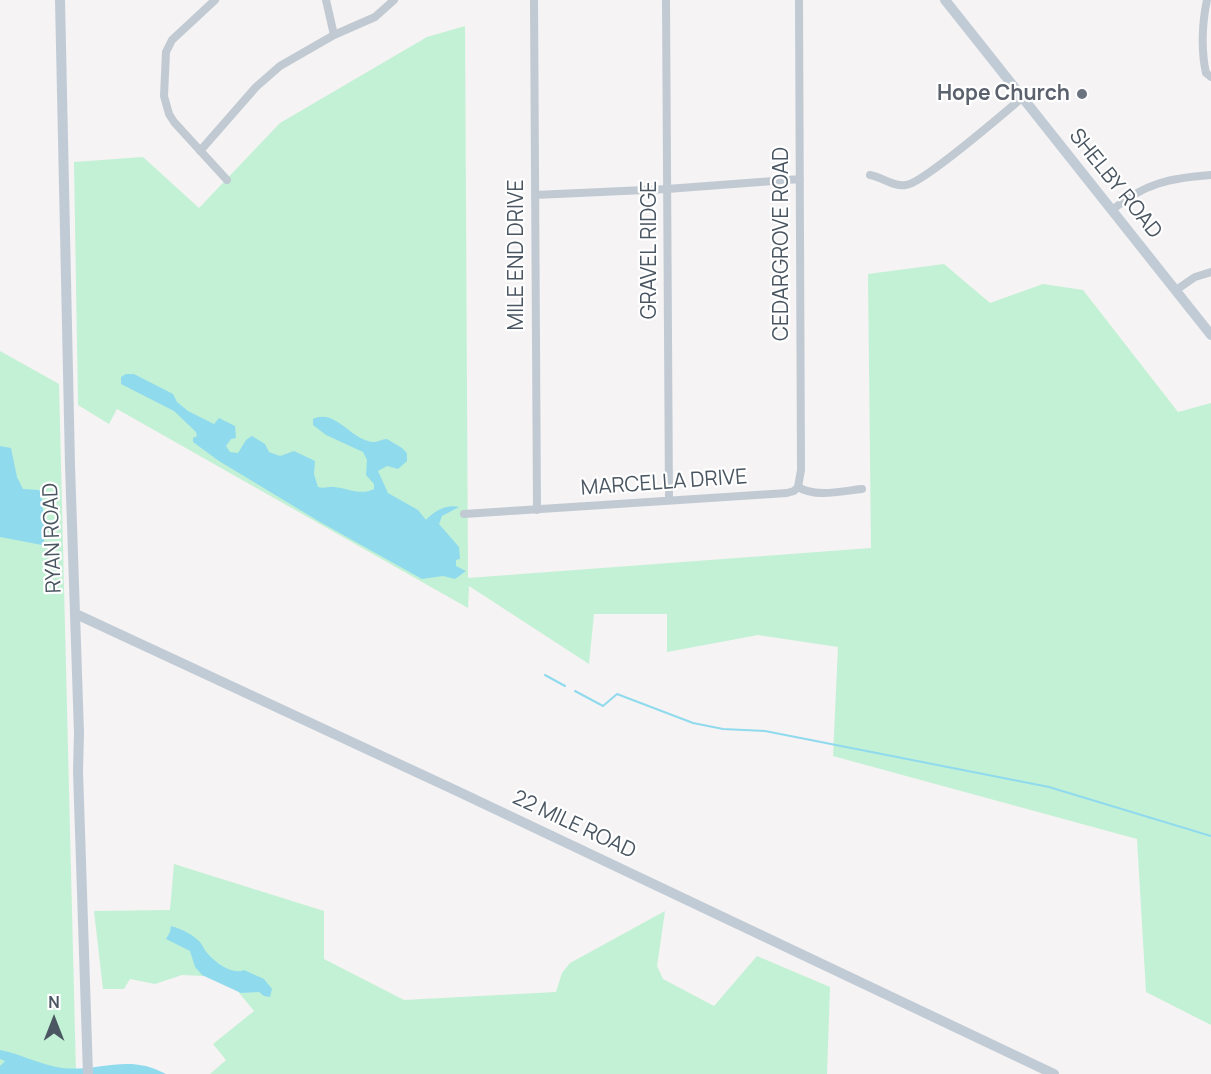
<!DOCTYPE html>
<style>
body{margin:0}
#map{position:relative;width:1211px;height:1074px;overflow:hidden;background:#f5f3f3;font-family:Manrope,sans-serif}
canvas{display:block}
.north{position:absolute;left:24px;top:990px;width:60px;height:60px;-webkit-text-stroke:4px #fff;paint-order:stroke;rotate:0deg;font-size:16px;font-weight:700;line-height:24px;text-align:center;color:#4a5661}
.north::after{content:'';display:block;margin:auto;width:21px;height:27px;background:#4a5661;clip-path:polygon(50% 0,100% 100%,50% 72%,0 100%)}
</style>
<div id="map">
<canvas width="1211" height="1074"></canvas>
<div class="north">N</div>
</div>
<script>
const ctx = document.querySelector('canvas').getContext('2d');
ctx.lineJoin = 'round';
function fillPath(path, color) {
  ctx.fillStyle = color;
  ctx.fill(path, 'evenodd');
}
function trace(path, color, width, dash) {
  ctx.strokeStyle = color;
  ctx.lineWidth = width;
  ctx.lineCap = dash ? 'butt' : 'round';
  ctx.setLineDash(dash || []);
  ctx.stroke(path);
}
function drawText(font, color, halo, rows, align = 'center') {
  ctx.font = font + ' Manrope,sans-serif';
  ctx.lineWidth = 4.5;
  ctx.setLineDash([]);
  ctx.textBaseline = 'middle';
  ctx.strokeStyle = halo;
  ctx.fillStyle = color;
  for (const [text, x, y, turn = 0] of rows) {
    ctx.save();
    ctx.translate(x, y);
    ctx.rotate((+turn || 0) * Math.PI / 180);
    ctx.textAlign = isNaN(turn) ? turn : align;
    if (halo) ctx.strokeText(text, 0, 0);
    ctx.fillText(text, 0, 0);
    ctx.restore();
  }
}
fillPath(new Path2D(`
 M465 26 468 578 871 548 868 274 944 264 990 303 1043 284 1083 290 1178 412 1211 403V1025L1146 992 1137 839 833 756 838 647 758 635 667 652V614H594L589 664 469 586 468 608 117 409 109 424 78 405 74 162 143 157 199 208 280 123 427 37Z
 M0 351 59 384 76 1074H0Z
 M174 864 324 911V959L404 1000 556 992 562 973 570 963 665 911 657 966 663 979 714 1006 757 956 830 987 827 1074H210L226 1060 213 1044 254 1011 226 977 182 975 155 984 130 979 124 989H103L94 911 170 910Z`), '#c3f1d5');
fillPath(new Path2D(`
 M126 374H134L173 394 177 402 188 411 214 424 219 418 235 426 236 438 231 439 226 446 230 452 238 453 246 440 252 436 265 444 269 452 280 456 294 451 315 461 314 474 318 487C325 489 328 486 334 487 347 488 361 496 374 489V484L366 475 367 460 363 452 326 435 313 425V419C336 408 352 442 374 442 378 442 382 439 387 439L402 448 407 453V461L398 469 387 466 378 471 388 493 418 510 426 520C434 511 447 504 459 507L442 516 439 524 459 547 460 559 456 560V566L466 571 455 579 443 576 422 579 320 522 219 461 193 442V438L197 436 196 432 174 411 121 384V377Z
 M0 446 11 448 17 477 23 489 39 490 41 492 46 537 42 545 0 537Z
 M171 926C182 929 192 934 200 942 203 946 204 950 208 954 216 963 232 975 244 970L264 979 272 989 270 997 264 996 259 992 241 993 202 975 195 967 190 951 166 939 170 932Z
 M0 1050C21 1054 41 1065 62 1068 100 1072 128 1053 166 1074H0V1066L5 1061 0 1059Z`), '#90daee');
trace(new Path2D(`
 M545 675 565 686
 M575 691 603 706 617 694 693 723 723 729 765 731 1049 787 1211 836`), '#90daee', 2);
trace(new Path2D(`
 M215 0 172 40 166 52 164 96 169 114 174 122 227 180
 M326 0 334 35
 M534 0 537 510
 M666 0 669 500
 M1207 0C1202 23 1201 51 1206 73L1211 77
 M200 151 256 87 280 66 334 35 375 17 394 0
 M870 175C882 177 893 187 906 185 922 184 1004 113 1022 98
 M535 195 667 189 800 179
 M1112 210C1145 183 1170 178 1211 175
 M1176 290 1195 277 1211 272
 M798 487 801 470 799 0
 M798 487C816 498 842 491 862 489
 M464 514 787 493 794 491 798 487`), '#c1cad2', 8);
trace(new Path2D(`
 M60 0 70 465 79 733 78 771 88 1074
 M945 0 1211 335
 M76 614 457 791 1054 1074`), '#c1cbd6', 10);
for (const [x, y, r, color] of [
 [1082,94,6,"#6b7280"]
]) {
  const dot = new Path2D();
  dot.arc(x, y, r, 0, 2 * Math.PI);
  ctx.fillStyle = color;
  ctx.fill(dot);
  trace(dot, '#fff', 2);
}
drawText('bold 21px', '#5b616d', '#fff', [
 ["Hope Church",1070,94]
], 'right');
drawText('21px', '#4a5661', '#fff', [
 ["SHELBY ROAD",1115,184,51],
 ["CEDARGROVE ROAD",782,244,-90],
 ["GRAVEL RIDGE",650,250,-90],
 ["MILE END DRIVE",517,255,-90],
 ["MARCELLA DRIVE",664,483,-4],
 ["RYAN ROAD",53,538,-92],
 ["22 MILE ROAD",574,825,25]
]);
</script>
